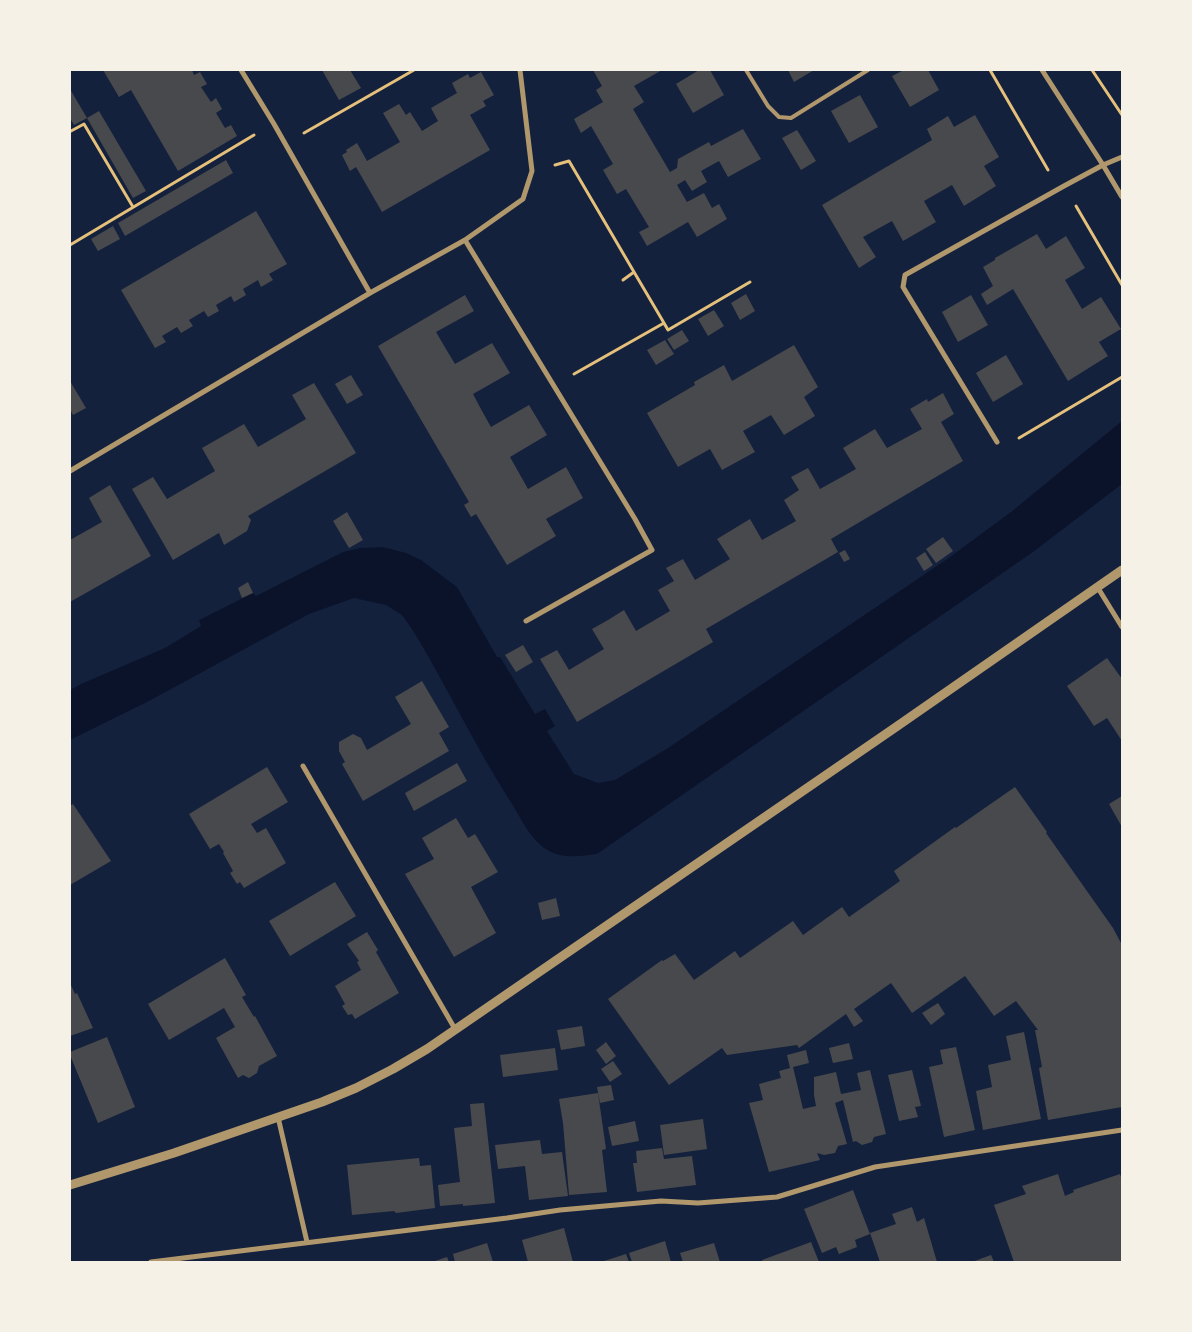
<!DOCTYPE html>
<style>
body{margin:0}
#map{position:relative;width:1192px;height:1332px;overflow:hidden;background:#14213d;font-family:"Public Sans",sans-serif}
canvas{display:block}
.frame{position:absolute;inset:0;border:71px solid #f6f1e7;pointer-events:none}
</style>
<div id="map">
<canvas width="1192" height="1332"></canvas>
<div class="frame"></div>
</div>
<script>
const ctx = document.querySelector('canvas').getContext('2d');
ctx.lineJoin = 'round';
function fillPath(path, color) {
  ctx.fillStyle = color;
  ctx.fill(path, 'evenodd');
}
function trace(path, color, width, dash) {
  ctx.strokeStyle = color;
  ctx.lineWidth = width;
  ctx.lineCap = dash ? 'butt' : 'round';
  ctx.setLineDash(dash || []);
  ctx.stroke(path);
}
fillPath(new Path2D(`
 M1122 421V484L1033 552 597 854C582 856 564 859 549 851 531 841 522 820 512 804 475 747 447 686 412 629L402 615 386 605 354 598 309 614 149 701 70 740V690L81 684 165 648 201 626 199 620 253 593 256 596 343 552 360 548 383 547 406 553 421 560 457 587 497 657H500L535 714 545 709 555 726 547 731 574 774 598 783 615 780 668 748 950 557 1011 512Z`), '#0b132b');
fillPath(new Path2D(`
 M103 70H192L194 75 200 72 207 84 201 87 211 102 216 98 222 109 216 113 225 128 231 125 237 136 178 171 131 90 119 97Z
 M322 70H350L361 88 339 100Z
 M593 70H662L634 86 644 102 633 109 670 172 677 168 678 159 709 142 711 146 743 129 761 159 728 177 719 161 701 171 707 182 692 191 685 180 677 185 687 202 704 193 712 208 719 204 727 219 697 237 688 222 647 246 639 232 649 227 626 189 617 194 603 170 613 164 591 126 581 133 574 119 603 102 596 90 602 86Z
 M699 70H710L724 95 693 113 676 84Z
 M788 70H814L794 82Z
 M904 70H928L939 90 910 107 892 76Z
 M481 72 494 95 483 101 486 106 470 115 490 150 382 212 356 167 350 171 342 155 347 152 346 150 357 143 367 161 400 142 383 113 399 104 406 115 410 112 422 131 438 121 431 108 457 93 452 83 468 74 470 78Z
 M70 89 87 118 74 125 70 118Z
 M860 95 878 127 849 143 831 111Z
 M99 111 146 191 133 198 87 118Z
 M975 115 999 157 984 166 996 186 964 206 952 185 924 201 936 222 903 241 892 221 863 237 876 257 859 268 822 205 932 140 927 129 948 116 954 127Z
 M797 130 816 161 801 170 782 138Z
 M226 160 233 173 125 236 118 223Z
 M256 211 287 264 269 274 273 280 261 287 258 280 243 289 246 295 234 302 231 296 216 305 219 311 208 317 204 311 189 320 193 326 181 333 177 327 162 336 166 342 155 348 121 290Z
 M113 226 120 239 98 251 91 239Z
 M1037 234 1046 249 1066 236 1085 268 1065 280 1082 309 1101 297 1121 329 1099 342 1108 356 1068 381 1013 289 987 305 981 294 993 286 983 267 995 260V258Z
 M746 294 755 311 740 320 731 303Z
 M465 295 474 311 436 332 446 349 455 364 492 343 510 373 473 394 482 411 491 427 529 405 547 435 510 457 528 489 566 467 583 498 546 519 556 536 507 565 476 514 471 517 464 505 469 502 378 346Z
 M971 295 988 325 958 342 942 312Z
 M714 310 724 326 708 336 698 319Z
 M682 330 689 341 674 350 667 339Z
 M665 340 674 354 656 365 647 350Z
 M794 345 818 387 804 397 815 416 784 435 771 415 743 431 755 452 722 470 710 449 678 467 647 413 695 385 694 382 724 365 732 381Z
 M1006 355 1023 384 993 402 976 373Z
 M351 375 363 395 347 404 335 384Z
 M70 381 86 408 73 415 70 409Z
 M314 383 356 453 248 516 251 520 247 531 224 545 219 533 173 560 132 489 153 477 167 499 215 471 202 448 244 424 258 447 306 419 292 395Z
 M943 393 954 414 941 422 963 461 831 539 838 552 706 629 713 642 577 722 540 659 557 650 569 670 604 649 592 629 608 620 624 610 636 631 670 611 658 590 674 581 666 568 683 559 695 580 730 559 717 539 750 519 762 540 796 521 784 500 799 490 791 477 808 468 820 489 856 469 843 448 875 429 887 448 922 429 910 409 927 399 928 402Z
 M110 485 151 556 70 602V540L102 522 89 498Z
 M347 512 363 540 349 548 333 521Z
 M943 537 953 551 936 563 926 549Z
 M845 550 850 559 844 562 839 553Z
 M925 552 933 565 924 571 916 558Z
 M248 582 253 593 242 598 238 588Z
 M523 645 533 662 516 672 505 655Z
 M1107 658 1122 679V741L1107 718 1094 726 1067 686Z
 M422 681 449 727 439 733 449 751 363 801 342 764 345 762 339 751V742L353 734 361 738 367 750 411 724 395 697Z
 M457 763 467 781 414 811 405 793Z
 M267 767 288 802 251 824 257 833 266 828 286 863 244 888 240 882 237 884 230 873 233 871 223 853 224 852 219 844 210 849 189 814Z
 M1015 787 1047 832 1046 833 1113 928 1122 945V1107L1048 1120 1039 1068 1042 1067 1035 1030H1038L1016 1001 994 1016 965 976 912 1013 891 983 854 1009 863 1021 854 1027 846 1014 799 1048 797 1045 727 1055 722 1048 669 1085 608 999 662 960 663 961 675 954 694 980 735 951 740 958 793 921 803 935 842 907 849 917 900 881 894 871 955 827 956 828Z
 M1122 796V827L1109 804Z
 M73 804 111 861 70 885V806Z
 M456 818 468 838 475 834 498 872 471 887 496 933 454 957 405 874 434 859 422 838Z
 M335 882 356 916 290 956 269 921Z
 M556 898 560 916 542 920 538 903Z
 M367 932 378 950 376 952 399 993 355 1019 352 1014 348 1015 342 1006 345 1004 335 986 361 970 357 962 359 961 347 944Z
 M225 958 246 995 242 997 254 1017 255 1016 277 1056 259 1066 257 1073 249 1078 243 1075 238 1078 216 1038 235 1027 224 1008 169 1040 148 1004Z
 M70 983 75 994 77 993 93 1028 70 1036Z
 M938 1003 945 1014 931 1025 922 1013Z
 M582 1026 585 1046 561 1050 557 1030Z
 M1024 1032 1041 1119 983 1130 976 1091 992 1087 988 1065 1011 1060 1006 1036Z
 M107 1037 135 1107 98 1123 70 1055V1052Z
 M606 1042 616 1056 606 1064 596 1050Z
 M849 1043 853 1059 833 1063 829 1048Z
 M956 1047 975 1130 944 1137 929 1067 943 1064 940 1050Z
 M555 1048 558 1070 503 1077 500 1055Z
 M806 1050 809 1063 793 1067 803 1109 816 1106 814 1095V1077L836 1072 841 1094 861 1090 857 1073 870 1070 886 1134 874 1137 872 1142 862 1145 856 1141 853 1142 843 1100 835 1103 847 1144 838 1146 835 1153 824 1155 817 1153 820 1160 769 1172 749 1103 763 1100 759 1084 781 1078 779 1071 790 1068 787 1055Z
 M613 1061 622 1074 610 1082 601 1069Z
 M912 1070 921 1106 915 1107 918 1117 899 1121 888 1075Z
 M611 1085 614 1100 600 1103 597 1087Z
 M598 1093 606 1149 602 1150 607 1192 569 1195 563 1123 559 1099Z
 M484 1103 495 1203 463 1206V1204L440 1206 438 1185 460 1182 454 1128 472 1126 470 1104Z
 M703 1119 707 1149 664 1155 660 1125Z
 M635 1121 639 1141 612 1146 608 1127Z
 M540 1140 542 1154 562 1152 568 1196 529 1200 525 1166 498 1169 495 1145Z
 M662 1148 664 1159 692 1156 696 1185 637 1192 633 1163H637L636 1151Z
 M419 1158 420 1166 431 1165 435 1208 396 1213 394 1211 352 1215 347 1165Z
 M1058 1174 1065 1196 1074 1192 1073 1190 1120 1174 1122 1180V1262H1014L994 1205 1026 1194 1022 1186Z
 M853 1190 870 1234 855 1240 857 1247 839 1254 836 1247 822 1253 804 1209Z
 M912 1207 917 1222 924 1218 937 1262H880L870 1233 896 1224 892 1214Z
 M564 1228 573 1262H528L522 1240Z
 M665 1241 671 1262H632L629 1253Z
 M811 1242 819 1262H763L762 1260Z
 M487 1243 493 1262H455L453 1254Z
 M714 1243 720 1262H683L680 1253Z
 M626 1254 629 1262H601Z
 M991 1255 994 1262H972Z
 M447 1257 449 1262H432Z`), '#48494c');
trace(new Path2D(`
 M990 70 1048 170
 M1092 70 1122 115
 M70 130 71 131 84 124 133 207
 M304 133 414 70
 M555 165 569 161 634 272
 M1076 206 1122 285
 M70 245 254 135
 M623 280 634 272 664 323
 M574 374 664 323 668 330 750 282
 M1019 438 1122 377`), '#e5c07b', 3);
trace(new Path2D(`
 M746 70 768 106 779 117 791 118 868 70`), '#b1986c', 4);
trace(new Path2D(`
 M241 70 274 124 370 293
 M1042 70 1103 165 1122 197
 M465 240 635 519 652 550 526 621
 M997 442 903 287 905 275 1064 186 1103 165 1122 157
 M70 471 370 293 465 240 523 199 532 171 520 70
 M1098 588 1122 627
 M303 766 455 1029
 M278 1117 307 1242
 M151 1262 507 1218 560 1210 661 1201 698 1203 777 1197 875 1167 1122 1130`), '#b1986c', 5);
trace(new Path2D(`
 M70 1185 174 1153 322 1102 356 1088 393 1069 427 1049 896 727 1122 570`), '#b1986c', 9);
</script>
